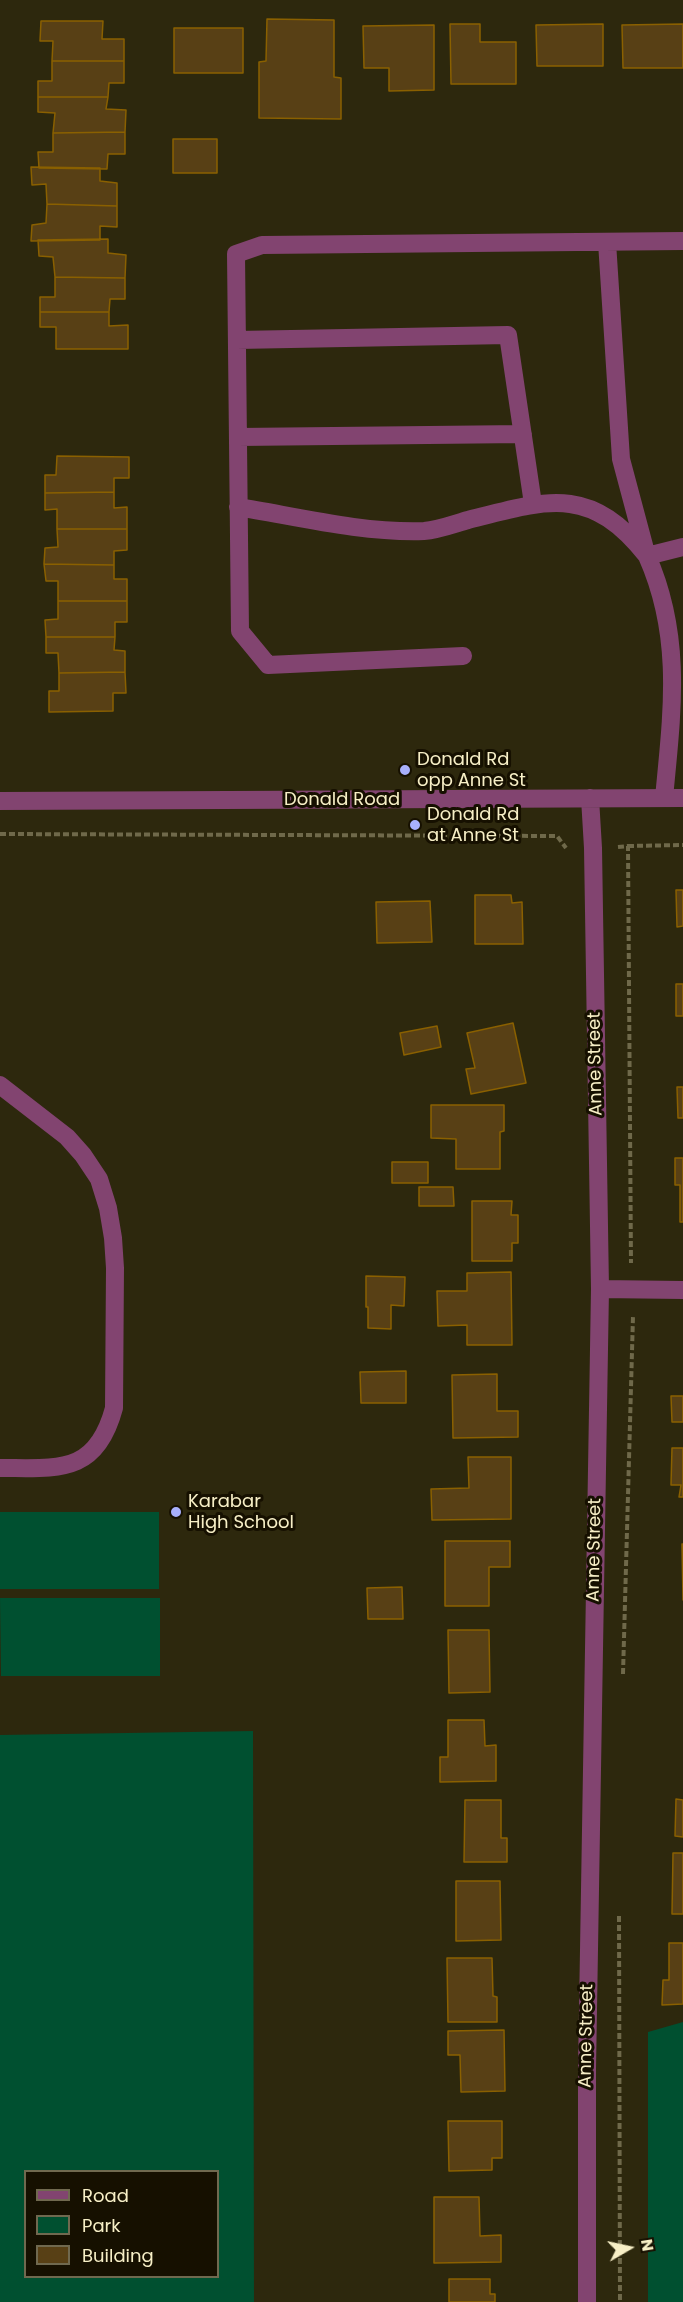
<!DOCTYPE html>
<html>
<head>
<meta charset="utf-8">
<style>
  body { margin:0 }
  #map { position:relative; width:683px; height:2302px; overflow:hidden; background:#2d280d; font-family:Poppins,sans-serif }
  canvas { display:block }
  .legend { position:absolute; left:24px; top:2170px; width:195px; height:108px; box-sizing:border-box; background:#161000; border:2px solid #70694f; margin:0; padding:8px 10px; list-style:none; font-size:18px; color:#f7efc6 }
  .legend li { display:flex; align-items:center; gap:12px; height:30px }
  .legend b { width:30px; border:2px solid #70694f }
  .north { position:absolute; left:599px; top:2218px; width:60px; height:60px; -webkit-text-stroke:4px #161000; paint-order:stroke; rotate:81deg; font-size:16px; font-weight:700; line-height:24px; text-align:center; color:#f7efc6 }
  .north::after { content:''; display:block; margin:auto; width:21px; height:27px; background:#f7efc6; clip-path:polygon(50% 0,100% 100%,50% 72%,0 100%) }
</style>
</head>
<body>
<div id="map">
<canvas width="683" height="2302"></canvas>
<ul class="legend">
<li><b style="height:8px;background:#824470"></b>Road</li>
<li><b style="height:16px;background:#005030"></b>Park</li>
<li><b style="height:16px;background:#584015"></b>Building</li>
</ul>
<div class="north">N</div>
</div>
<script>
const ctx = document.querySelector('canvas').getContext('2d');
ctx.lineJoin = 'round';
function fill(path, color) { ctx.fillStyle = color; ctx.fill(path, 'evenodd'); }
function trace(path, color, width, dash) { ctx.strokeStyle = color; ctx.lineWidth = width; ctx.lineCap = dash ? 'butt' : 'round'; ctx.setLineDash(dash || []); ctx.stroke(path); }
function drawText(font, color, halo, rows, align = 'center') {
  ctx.font = font + ' Poppins,sans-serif'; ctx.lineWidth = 6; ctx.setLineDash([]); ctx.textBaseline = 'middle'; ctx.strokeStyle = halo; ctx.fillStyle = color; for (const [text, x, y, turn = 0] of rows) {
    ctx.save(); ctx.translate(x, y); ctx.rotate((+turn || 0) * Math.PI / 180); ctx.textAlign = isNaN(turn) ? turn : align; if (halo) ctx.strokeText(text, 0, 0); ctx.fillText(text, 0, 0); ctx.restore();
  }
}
const green = new Path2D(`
  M0 1512H159V1589H0Z
  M0 1598H160V1676H1Z
  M253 1731 254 2302H0V1735ZM26 2172H218V2276H26Z
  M683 2022V2302H648V2032Z`);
const building = new Path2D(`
  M267 19 334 20V77L341 78V119L259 118V62L266 61Z
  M41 21H103L102 39H124V61H52L53 41H40Z
  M450 24H480V42H516V84H451Z
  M603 24V66H537L536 25Z
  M683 24V68H623L622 25Z
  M434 25V90L389 91V68H364L363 26Z
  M174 28H243V73H174Z
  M52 61H124V83H109L108 97H38V81H52Z
  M38 97H108L106 109 126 110 125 132 53 133 55 113 38 112Z
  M125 132V154H108L107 169 39 168 38 152H53V133Z
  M173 139H217V173H173Z
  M31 167 100 168V181L117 183V206L47 204 46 184 32 185Z
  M47 204 117 206V227L100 226V240L31 241 32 225 46 223Z
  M108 239V253L126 255 125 278 55 277 53 257 39 256 38 240Z
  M55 277 125 278V299H110L109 312H40V297H55Z
  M40 312H109V326L128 325V349H56V327H40Z
  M57 456 129 457V478H114V492L45 493V475H56Z
  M114 492V508L127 507V529H57V509L45 510V493Z
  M57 529H127V550L114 551V565L44 564 45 548 58 547Z
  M44 564 114 565V579H127V601H58V581H46Z
  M58 601H127V622H115V637H46L45 620 58 619Z
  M46 637H115L114 650 125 651V672L59 673 58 653H46Z
  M125 672 126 693H113V711L49 712V691H59V673Z
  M676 890H683V926L677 927Z
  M475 895H511L512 903 522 902 523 944H475Z
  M430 901 432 942 377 943 376 902Z
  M676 984H683V1016H676Z
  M513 1023 526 1083 471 1094 466 1069 475 1068 467 1033Z
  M437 1026 441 1047 404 1055 400 1033Z
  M677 1087H683V1118H678Z
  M431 1105H504V1131L500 1132V1169H456V1139L431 1138Z
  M675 1158H683V1222H680V1185H675Z
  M392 1162H428V1183H392Z
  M419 1187H453L454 1206H419Z
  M472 1201H512L511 1215H518V1243H512V1261H472Z
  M511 1272 512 1345H467V1325L438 1326 437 1291H467V1273Z
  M366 1276 405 1277 404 1306 391 1305V1329L368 1328V1307H366Z
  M406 1371V1403H361L360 1372Z
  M497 1374V1411H518V1437L453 1438 452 1375Z
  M671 1396H683V1422H672Z
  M672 1448H683V1497H679L681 1485H671Z
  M468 1457H511V1519L432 1520 431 1489 469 1488Z
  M445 1541H510V1567H489V1606H445Z
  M682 1544H683V1600Z
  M402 1587 403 1619H368L367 1588Z
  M448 1630H489L490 1692 449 1693Z
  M448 1720H484L485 1746 496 1745V1781L440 1782V1757H448Z
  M676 1799 683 1800V1837L675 1836Z
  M465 1800H501V1838H507V1862H464Z
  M673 1853H683V1914H672Z
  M456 1881H500L501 1940 456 1941Z
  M669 1943H683V2004L662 2005 663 1980H669Z
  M447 1958H492L493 1996 497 1997V2022H448Z
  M504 2030 505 2091 461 2092 460 2055H448V2031Z
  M448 2121H502V2158H492V2170L449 2171Z
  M434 2197H479L480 2236 501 2235V2262L434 2263Z
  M449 2279H490V2294H495V2302H449Z`);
const path = new Path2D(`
  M0 834 557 836 566 848
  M628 846 683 845
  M618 847 628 846 631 1263
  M623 1674 633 1316
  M619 1916 620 2302`);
const minor = new Path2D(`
  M607 242 621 459 645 549
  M237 340 508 335 533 504
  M238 437 523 434
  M238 507C299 517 362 533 424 531 438 530 454 524 468 520 547 500 590 484 647 556
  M463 656 268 665 240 631 236 254 262 245 683 241
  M664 798C672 713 683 637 647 556L683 547
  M0 801 683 798
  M0 1085 67 1137 83 1155 99 1179 108 1208 113 1238 115 1268 114 1408C96 1475 58 1468 0 1468
  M600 1289 683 1290
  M587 2302V2069L600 1289 593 848 590 798`);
const markers = [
  [405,770,6,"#a8b0fc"],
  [415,825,6,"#a8b0fc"],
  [176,1512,6,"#a8b0fc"]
];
const poiNames = [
  ["Donald Rd",417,760],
  ["opp Anne St",417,781],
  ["Donald Rd",427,815],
  ["at Anne St",427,836],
  ["Karabar",188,1502],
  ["High School",188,1523]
];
const streetNames = [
  ["Donald Road",342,800],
  ["Anne Street",596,1064,-91],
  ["Anne Street",595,1550,-89],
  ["Anne Street",587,2036,-89]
];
fill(green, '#005030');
fill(building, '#584015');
trace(building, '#8a6000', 1.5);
trace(path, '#6f694a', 4, [6, 3]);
trace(minor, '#824470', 18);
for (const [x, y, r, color] of markers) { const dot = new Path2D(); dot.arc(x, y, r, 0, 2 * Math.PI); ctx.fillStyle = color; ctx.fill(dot); trace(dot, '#161000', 2); }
drawText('18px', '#f7efc6', '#161000', poiNames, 'left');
drawText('18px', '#f7efc6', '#161000', streetNames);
</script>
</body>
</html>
